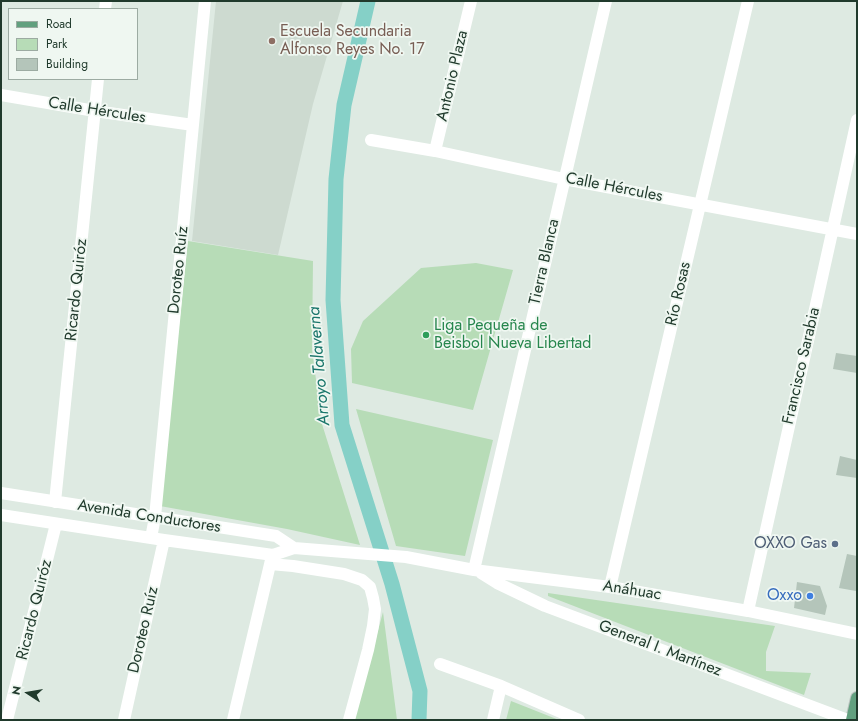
<!DOCTYPE html>
<html>
<head>
<meta charset="utf-8">
<style>
  body { margin:0 }
  #map { position:relative; width:858px; height:721px; overflow:hidden; background:#deeae2; font-family:Jost,sans-serif }
  canvas { display:block }
  .frame { position:absolute; inset:0; border:2px solid #203a2c; pointer-events:none }
  .legend { position:absolute; left:8px; top:8px; width:130px; height:72px; box-sizing:border-box; background:#eff7f1; border:1px solid #9caba2; margin:0; padding:5px 7px; list-style:none; font-size:12px; color:#203a2c }
  .legend li { display:flex; align-items:center; gap:8px; height:20px }
  .legend b { width:20px; border:1px solid #9caba2 }
  .north { position:absolute; left:8px; top:673px; width:40px; height:40px; -webkit-text-stroke:3px #eff7f1; paint-order:stroke; rotate:282deg; font-size:11px; font-weight:700; line-height:16px; text-align:center; color:#203a2c }
  .north::after { content:''; display:block; margin:auto; width:14px; height:18px; background:#203a2c; clip-path:polygon(50% 0,100% 100%,50% 72%,0 100%) }
</style>
</head>
<body>
<div id="map">
<canvas width="858" height="721"></canvas>
<div class="frame"></div>
<ul class="legend">
<li><b style="height:5px;background:#62a07f"></b>Road</li>
<li><b style="height:11px;background:#b7dcb7"></b>Park</li>
<li><b style="height:11px;background:#b4c5ba"></b>Building</li>
</ul>
<div class="north">N</div>
</div>
<script>
const ctx = document.querySelector('canvas').getContext('2d');
ctx.lineJoin = 'round';
function fill(path, color) { ctx.fillStyle = color; ctx.fill(path, 'evenodd'); }
function trace(path, color, width, dash) { ctx.strokeStyle = color; ctx.lineWidth = width; ctx.lineCap = dash ? 'butt' : 'round'; ctx.setLineDash(dash || []); ctx.stroke(path); }
function drawText(font, color, halo, rows, align = 'center') {
  ctx.font = font + ' Jost,sans-serif'; ctx.lineWidth = 3.5; ctx.setLineDash([]); ctx.textBaseline = 'middle'; ctx.strokeStyle = halo; ctx.fillStyle = color; for (const [text, x, y, turn = 0] of rows) {
    ctx.save(); ctx.translate(x, y); ctx.rotate((+turn || 0) * Math.PI / 180); ctx.textAlign = isNaN(turn) ? turn : align; if (halo) ctx.strokeText(text, 0, 0); ctx.fillText(text, 0, 0); ctx.restore();
  }
}
const built = new Path2D(`
  M216 1H343L313 104 278 255 192 241Z`);
const green = new Path2D(`
  M188 241 313 261 312 350 322 424 360 545 287 529 160 506Z
  M476 263 513 270 473 410 352 383 351 349 363 321 421 268Z
  M356 409 493 440 465 556 396 546Z
  M548 593 775 626 766 652V671L811 673 804 695 548 596Z
  M383 612 397 720H354L357 708Z
  M511 701 559 720H506Z`);
const canal = new Path2D(`
  M368 1 344 105 336 179 333 300 342 425 392 584 420 691 419 720`);
const building = new Path2D(`
  M836 353 857 356V373L833 369Z
  M840 456 857 460V478L836 475Z
  M847 554 857 556V585L856 591 839 588Z
  M797 582 820 586 827 606 825 615 794 608Z`);
const minor = new Path2D(`
  M105 9 106 1
  M1 95 95 111 193 125
  M371 140 435 151 564 179 857 234
  M435 151 471 1
  M1 493 276 536 294 548
  M55 502 98 79
  M1 515 164 540 273 555 294 548 406 557 474 570 610 587 748 611 857 634
  M151 538 155 517 205 1
  M270 564 293 566 344 574 362 580 370 587 373 598 375 609 373 626 368 650 349 720
  M474 570 606 1
  M481 573 497 583 545 606 848 720
  M610 587 748 1
  M748 611 857 120
  M440 664 501 686 579 720
  M7 720 56 524
  M124 720 164 540
  M233 720 272 556
  M493 720 501 686`);
const major = new Path2D(`
  M852 720 857 698`);
const markers = [
  [272,41,4,"#8d6e63"],
  [426,335,4,"#2e9e5b"],
  [835,544,4,"#5c6f8a"],
  [810,596,4,"#3f7fe0"]
];
const educationNames = [
  ["Escuela Secundaria",280,32],
  ["Alfonso Reyes No. 17",280,50]
];
const streetNames = [
  ["Antonio Plaza",453,76,-77],
  ["Calle Hércules",97,111,9],
  ["Calle Hércules",614,188,11],
  ["Tierra Blanca",545,262,-77],
  ["Doroteo Ruíz",179,270,-84],
  ["Ricardo Quiróz",77,290,-84],
  ["Río Rosas",679,294,-77],
  ["Francisco Sarabia",802,366,-77],
  ["Avenida Conductores",149,517,9],
  ["Anáhuac",632,591,9],
  ["Ricardo Quiróz",35,610,-76],
  ["Doroteo Ruíz",144,630,-77],
  ["General I. Martínez",660,649,21]
];
const leisureNames = [
  ["Liga Pequeña de",434,326],
  ["Beisbol Nueva Libertad",434,344]
];
const serviceNames = [
  ["OXXO Gas",827,544]
];
const shopNames = [
  ["Oxxo",802,596]
];
const waterNames = [
  ["Arroyo Talaverna",320,366,-95]
];
fill(built, '#cddad0');
fill(green, '#b7dcb7');
trace(canal, '#85d0c7', 15);
fill(building, '#b4c5ba');
trace(major, '#bcc4c0', 14);
trace(minor, '#fff', 12);
trace(major, '#62a07f', 12);
for (const [x, y, r, color] of markers) { const dot = new Path2D(); dot.arc(x, y, r, 0, 2 * Math.PI); ctx.fillStyle = color; ctx.fill(dot); trace(dot, '#eff7f1', 1.5); }
drawText('16px', '#785e54', '#eff7f1', educationNames, 'left');
drawText('16px', '#203a2c', '#eff7f1', streetNames);
drawText('16px', '#27864d', '#eff7f1', leisureNames, 'left');
drawText('16px', '#4e5e75', '#eff7f1', serviceNames, 'right');
drawText('16px', '#366cbe', '#eff7f1', shopNames, 'right');
drawText('italic 17px', '#1a766b', '#eff7f1', waterNames);
</script>
</body>
</html>
